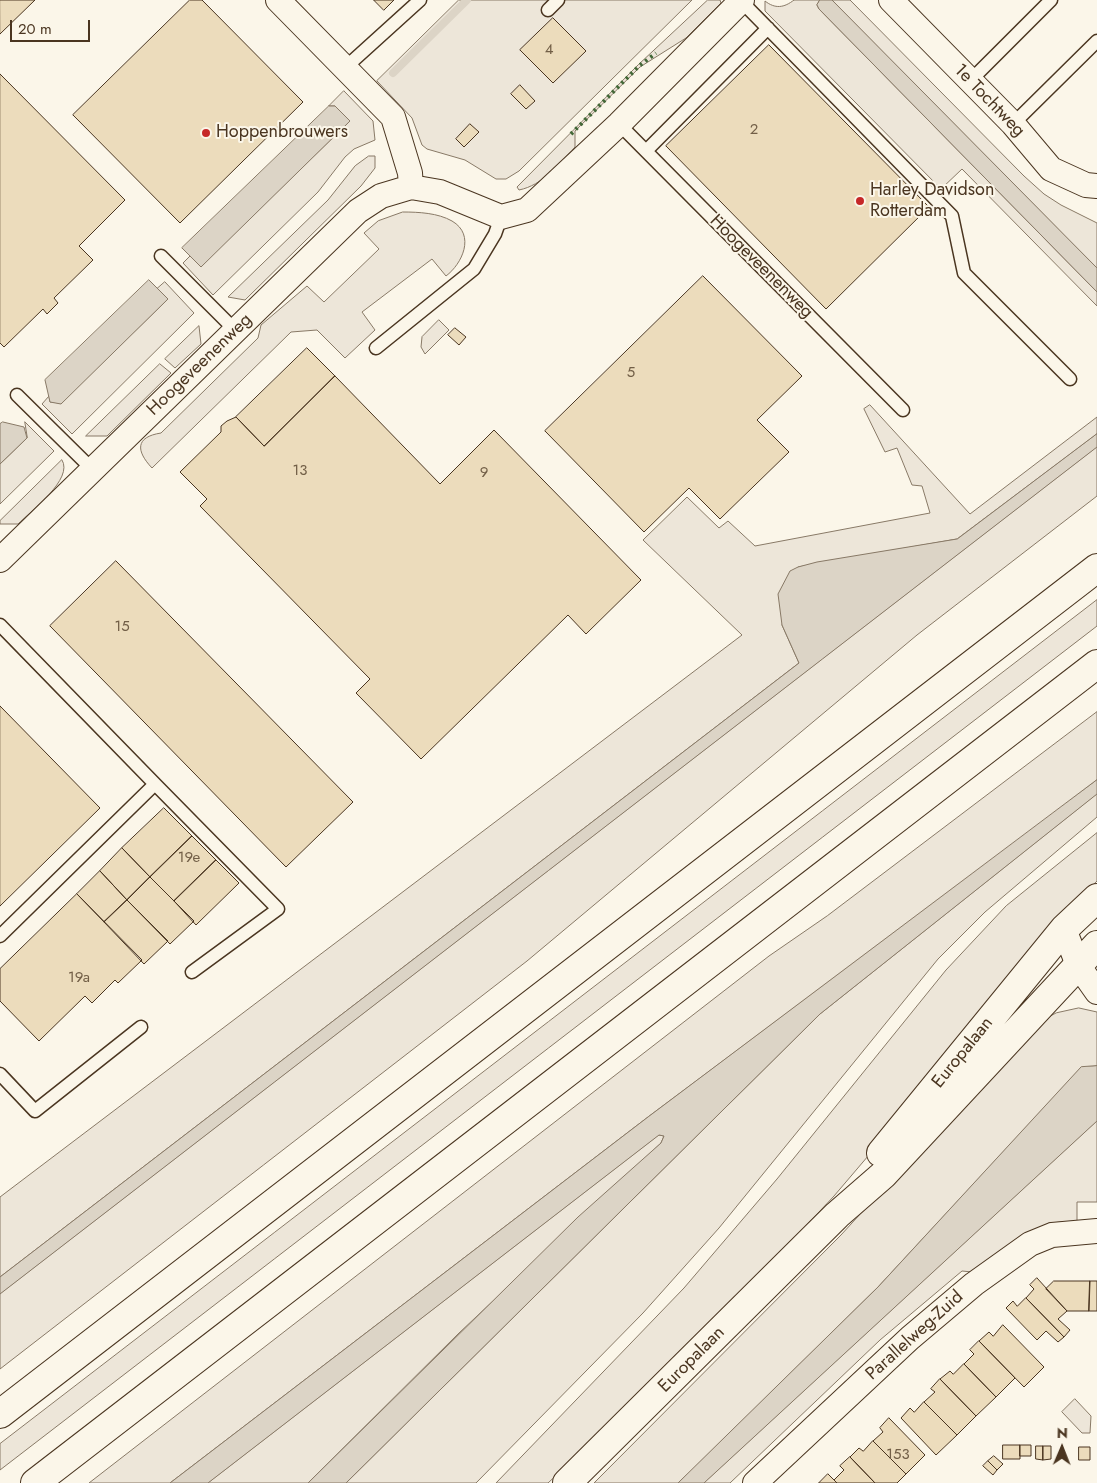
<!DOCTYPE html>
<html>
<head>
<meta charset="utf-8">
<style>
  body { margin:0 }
  #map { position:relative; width:1097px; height:1483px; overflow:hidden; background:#fbf6e9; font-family:Jost,sans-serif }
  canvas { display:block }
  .north { position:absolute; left:1037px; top:1423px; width:50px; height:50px; -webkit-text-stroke:4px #fbf6e9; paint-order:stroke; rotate:1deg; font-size:14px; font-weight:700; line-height:20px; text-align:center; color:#4a3520 }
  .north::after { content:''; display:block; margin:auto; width:18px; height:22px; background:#4a3520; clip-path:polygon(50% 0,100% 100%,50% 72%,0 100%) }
  .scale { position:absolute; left:10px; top:20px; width:80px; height:22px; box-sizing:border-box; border:2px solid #4a3520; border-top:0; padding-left:6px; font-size:15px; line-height:18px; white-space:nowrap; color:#4a3520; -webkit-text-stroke:4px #fbf6e9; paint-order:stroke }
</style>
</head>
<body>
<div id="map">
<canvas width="1097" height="1483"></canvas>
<div class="north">N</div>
<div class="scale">20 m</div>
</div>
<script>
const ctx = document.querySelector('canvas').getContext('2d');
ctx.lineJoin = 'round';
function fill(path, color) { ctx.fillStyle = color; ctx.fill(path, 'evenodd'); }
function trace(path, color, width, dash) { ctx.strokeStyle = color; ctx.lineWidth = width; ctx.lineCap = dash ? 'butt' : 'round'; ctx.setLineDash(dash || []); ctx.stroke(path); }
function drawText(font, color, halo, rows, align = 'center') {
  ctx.font = font + ' Jost,sans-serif'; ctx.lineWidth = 4; ctx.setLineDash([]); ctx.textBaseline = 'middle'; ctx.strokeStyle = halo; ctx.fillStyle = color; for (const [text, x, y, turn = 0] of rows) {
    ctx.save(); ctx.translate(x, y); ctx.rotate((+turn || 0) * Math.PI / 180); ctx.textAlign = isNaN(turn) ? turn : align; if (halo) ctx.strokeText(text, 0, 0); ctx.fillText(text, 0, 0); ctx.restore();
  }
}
const green = new Path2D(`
  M459 0H692L519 171 506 179H496L465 160 427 149 422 145 412 118 377 81Z
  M708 0H720L721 3 686 38 640 67 575 131V147C558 165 543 185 519 190L517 187 638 65Z
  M794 0H820L817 5 819 9 1097 292V306L962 169 941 189 765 11V1C775 9 784 8 794 0Z
  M832 0H850L1024 176 1044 194 1061 205 1097 223V268Z
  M344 91 373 121 375 140 354 149 345 157 318 192 213 295 183 263 190 256 201 266 350 121 335 106H329Z
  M369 156H375V168L361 186 245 300 228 297 328 200 355 166Z
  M403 212C419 212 438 213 452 221 476 235 462 264 446 276L432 259 362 312 375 330 345 358 317 330 291 332 152 468C136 451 135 437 161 433L258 338 261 325 307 286 324 302 379 249 364 233 378 221Z
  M165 282 194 313 72 434 42 404 49 396 50 402 61 403 168 299 157 289Z
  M439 320 449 330 425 354 421 347 422 337Z
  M199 326 201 344 175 368 165 359Z
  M160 364 171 373 107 436H86Z
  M870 405 970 514 1097 417V434L957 539 798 567 782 625 799 663 0 1277V1197L742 635 643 540 687 497 719 528 728 521 755 546 930 513 922 486 912 485 897 448 885 452 864 409Z
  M25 422 54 451 0 504V464L27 438Z
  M1097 447V496L917 635 527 961 0 1369V1294Z
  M62 460C74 479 31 511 18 524H0V521Z
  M1097 600V626L0 1470V1444Z
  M1097 712V780L1052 815 648 1117 170 1483H89L769 956 827 916Z
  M1097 794V817L985 912 938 959 719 1228 643 1313 476 1483H346L820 1014Z
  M1097 833V881L1048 929 909 1108 834 1196 691 1349 548 1483H496L684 1288 777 1179 946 970 1006 906Z
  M1079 1008 1097 1012V1066L1081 1068 878 1287 689 1473 678 1483H594L841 1235 1033 1025 1056 1013Z
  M1097 1121V1202H1077V1221L1049 1223 972 1272 962 1271 880 1340 730 1483H704Z
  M659 1135 664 1136 661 1143 459 1333 308 1483H208Z
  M1075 1399 1091 1416 1090 1433H1082L1062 1412Z`);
const water = new Path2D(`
  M820 0H832L1097 268V292L819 9 817 5Z
  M329 106H335L350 121 201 267 182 248Z
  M149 280 168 299 61 404 50 402 45 380Z
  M3 422 24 427 27 438 0 464V424Z
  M1097 434V447L0 1294V1277L799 663 782 625 778 594 790 571 798 567 817 562 957 539Z
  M1097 780V794L820 1014 346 1483H308L578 1217 661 1143 664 1136 659 1135 208 1483H170L648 1117Z
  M1097 1066V1121L704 1483H678L878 1287 1081 1067Z`);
const stream = new Path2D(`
  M393 73 467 0`);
const building = new Path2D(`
  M0 0H35L0 34Z
  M190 0H202L303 102 180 223 73 115Z
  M374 0H394L384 10Z
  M553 18 586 51 553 83 520 50Z
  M769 45 929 207 826 309 666 146Z
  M0 74 125 200 79 246 93 260 54 298 58 303 47 314 43 309 4 347 0 343Z
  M520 85 535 101 526 109 511 94Z
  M470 124 479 132 464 147 456 139Z
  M703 276 802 376 757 420 789 452 720 519 689 488 644 532 545 431Z
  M455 328 466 337 459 345 448 335Z
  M307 348 335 376 264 446 236 417Z
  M335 376 440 484 494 430 641 580 586 634 568 615 421 759 356 693 370 679 200 506 207 499 180 472 221 432V426L227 421 236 417 264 446Z
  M116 561 353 802 286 867 50 626Z
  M0 706 100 808 0 906Z
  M164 808 192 836 150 877 122 848Z
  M192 836 216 860 174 901 150 877Z
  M122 848 150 877 127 900 100 871Z
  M216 860 239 883 196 925 174 901Z
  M100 871 127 900 104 922 77 894Z
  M150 877 194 921 170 944 127 900Z
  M77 894 142 960 118 983 115 980 92 1003 85 996 39 1041 0 1001V969Z
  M127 900 168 941 144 964 104 922Z
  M1037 1278 1067 1311 1058 1319 1070 1330 1064 1337 1026 1298 1034 1289 1030 1285Z
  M1054 1281H1090L1089 1311H1067L1046 1289Z
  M1090 1281H1097V1311H1089Z
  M1026 1298 1064 1337 1058 1342 1046 1331 1037 1340 1006 1308 1013 1301 1017 1306Z
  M1003 1325 1044 1367 1024 1387 979 1341 989 1332 993 1336Z
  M979 1341 1015 1378 996 1397 964 1364 974 1354 970 1350Z
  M964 1364 996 1397 976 1416 940 1379 950 1371 953 1374Z
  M940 1379 976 1416 957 1435 924 1402 935 1392 931 1389Z
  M924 1402 957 1435 936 1455 901 1418 910 1408 914 1412Z
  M889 1418 925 1455 906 1474 873 1441 883 1432 880 1428Z
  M873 1441 906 1474 897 1483H875L850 1457 859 1448 863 1451Z
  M1003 1445H1020V1459H1003Z
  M1020 1445H1031V1456H1020Z
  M1036 1446H1043V1460L1036 1459Z
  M1043 1446H1051V1459L1043 1460Z
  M1079 1447H1090V1460H1079Z
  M994 1456 1003 1464 997 1470 988 1461Z
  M850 1457 875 1483H837L834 1480 844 1470 840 1466Z
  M988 1461 997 1470 993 1475 983 1466Z
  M828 1474 837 1483H819Z`);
const lane = new Path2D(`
  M741 1 952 216 964 273 1070 379
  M548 10 558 0
  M346 67 420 0
  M970 81 1051 0
  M619 124 903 410
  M1013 124 1097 41
  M646 151 768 28
  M161 256 235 330
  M376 348 474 269 495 234 501 217
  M17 395 93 470
  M0 625 155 784 0 936
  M155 784 278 909 192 972
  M0 1074 35 1111 141 1027`);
const street = new Path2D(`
  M278 0 393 117 410 173 411 187
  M891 0 1013 124 1051 169 1086 185 1097 186
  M0 560 358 211 381 196 411 187 440 192 501 217 527 210 619 124 742 0
  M1064 929 1078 965 1097 992
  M755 1483 910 1338 974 1284 1030 1244 1052 1235 1097 1231`);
const secondary = new Path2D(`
  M881 1153 1064 929 1097 898
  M567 1483 837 1215 883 1175 1097 945`);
const highway = new Path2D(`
  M0 1414 1097 568
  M35 1483 1097 664`);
const hedge = new Path2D(`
  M571 134 639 66 656 53`);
const markers = [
  [206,133,5,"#c62828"],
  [860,201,5,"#c62828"]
];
const numberNames = [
  ["4",549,50],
  ["2",754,130],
  ["5",631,373],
  ["13",300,471],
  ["9",484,473],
  ["15",122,627],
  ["19e",189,858],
  ["19a",79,978],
  ["153",898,1455]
];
const streetNames = [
  ["1e Tochtweg",989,101,46],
  ["Hoogeveenenweg",761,267,45],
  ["Hoogeveenenweg",200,365,-44],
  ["Europalaan",963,1053,-51],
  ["Parallelweg-Zuid",915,1336,-42],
  ["Europalaan",692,1360,-45]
];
const poiNames = [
  ["Hoppenbrouwers",216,133],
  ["Harley Davidson",870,191],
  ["Rotterdam",870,212]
];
fill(green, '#ede6d9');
trace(green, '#887966', 1);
fill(water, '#dcd4c6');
trace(water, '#887966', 1);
trace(stream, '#dcd4c6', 8);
fill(building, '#ecdcbc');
trace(building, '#4a3520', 1);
trace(lane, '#4a3520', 15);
trace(street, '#4a3520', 26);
trace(secondary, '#4a3520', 30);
trace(highway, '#4a3520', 30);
trace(lane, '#fbf6e9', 12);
trace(street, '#fbf6e9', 24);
trace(secondary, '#fbf6e9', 28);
trace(highway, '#fbf6e9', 28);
trace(hedge, '#436837', 4, [2.5, 4]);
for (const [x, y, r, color] of markers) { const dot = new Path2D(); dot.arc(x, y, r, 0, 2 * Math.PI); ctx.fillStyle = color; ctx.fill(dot); trace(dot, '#fbf6e9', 2); }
drawText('15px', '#725f47', null, numberNames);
drawText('18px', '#4a3520', '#fbf6e9', streetNames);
drawText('18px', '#4a3520', '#fbf6e9', poiNames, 'left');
</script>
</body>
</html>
